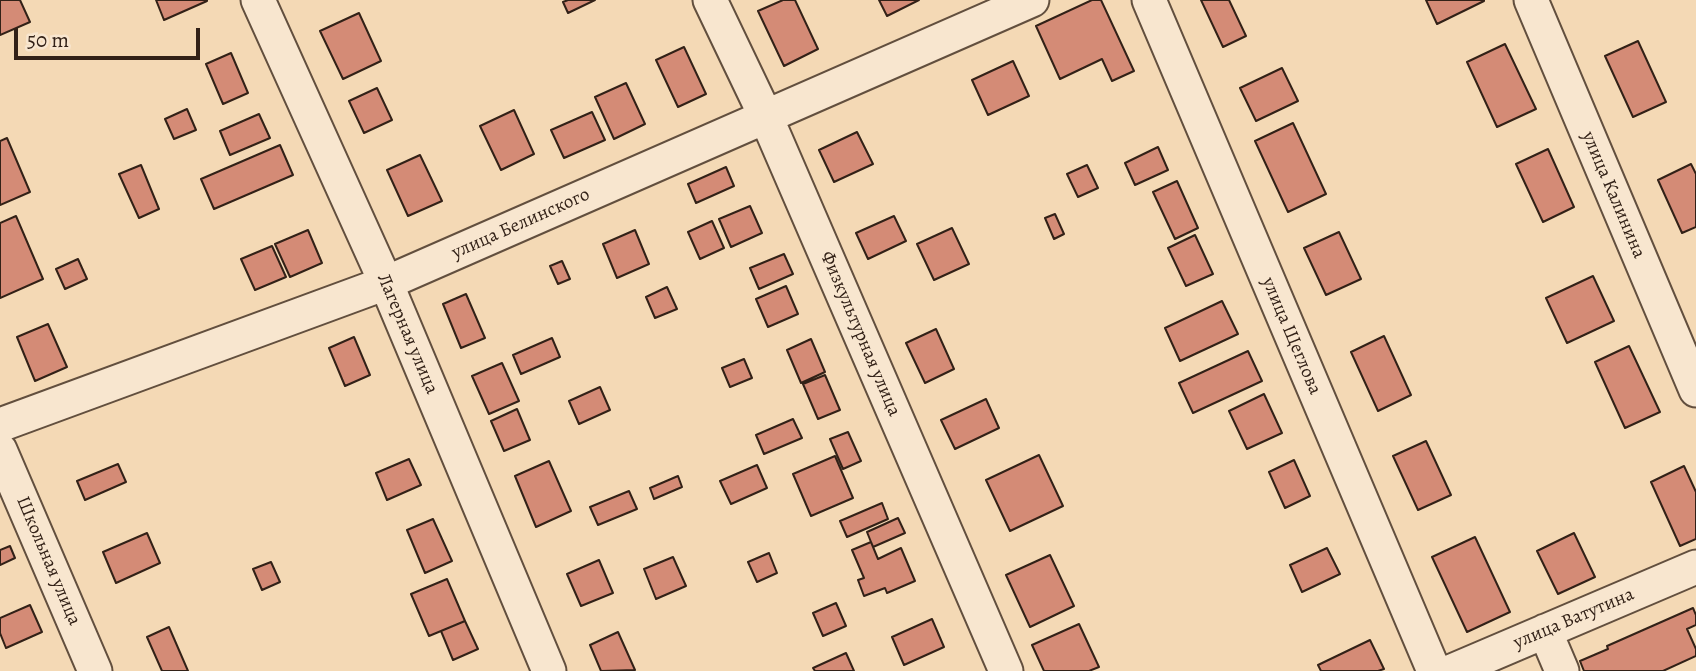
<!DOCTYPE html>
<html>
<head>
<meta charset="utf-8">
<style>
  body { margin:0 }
  #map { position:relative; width:1696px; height:671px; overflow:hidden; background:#f4d9b5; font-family:Alegreya,serif }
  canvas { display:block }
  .scale { position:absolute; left:14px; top:28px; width:186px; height:32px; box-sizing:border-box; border:4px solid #322117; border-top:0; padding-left:9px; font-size:21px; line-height:24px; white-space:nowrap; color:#322117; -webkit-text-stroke:5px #f8e6cf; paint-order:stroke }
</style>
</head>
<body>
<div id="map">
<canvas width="1696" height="671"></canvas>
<div class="scale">50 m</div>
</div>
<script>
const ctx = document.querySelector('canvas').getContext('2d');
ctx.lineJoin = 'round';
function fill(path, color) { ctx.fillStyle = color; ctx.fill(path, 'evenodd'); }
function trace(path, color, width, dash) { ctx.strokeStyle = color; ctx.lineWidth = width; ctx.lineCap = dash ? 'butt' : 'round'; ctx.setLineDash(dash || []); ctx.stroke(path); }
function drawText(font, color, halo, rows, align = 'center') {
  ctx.font = font + ' Alegreya,serif'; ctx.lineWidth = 5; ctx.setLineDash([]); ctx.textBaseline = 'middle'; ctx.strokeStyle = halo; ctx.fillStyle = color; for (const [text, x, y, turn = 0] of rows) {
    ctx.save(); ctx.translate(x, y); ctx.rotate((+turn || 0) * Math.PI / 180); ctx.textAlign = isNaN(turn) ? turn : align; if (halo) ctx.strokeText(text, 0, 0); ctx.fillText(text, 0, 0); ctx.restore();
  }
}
const building = new Path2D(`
  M0 0H20L30 22 0 35Z
  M156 0H207V1L164 20Z
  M568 0H595L568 13 563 2Z
  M783 0H795L818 49 784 66 758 11Z
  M879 0H919L887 16Z
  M1092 0H1101L1134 71 1112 81 1102 59 1060 79 1036 26Z
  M1201 0H1229L1246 36 1223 47Z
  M1426 0H1484V1L1437 24Z
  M359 13 381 61 343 79 320 31Z
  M1638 41 1666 102 1633 117 1605 56Z
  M1505 44 1536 109 1497 127 1467 62Z
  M684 47 706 94 678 107 656 60Z
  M231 53 248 93 223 104 206 64Z
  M1013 61 1029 96 988 115 972 80Z
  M1282 68 1298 101 1256 121 1240 88Z
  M626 83 645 124 614 139 595 97Z
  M377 88 392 120 364 133 349 101Z
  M187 109 196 130 174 139 165 119Z
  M514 110 534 154 501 170 480 126Z
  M592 112 605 140 564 158 551 130Z
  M259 114 270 138 230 155 220 131Z
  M1293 123 1326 194 1288 212 1255 141Z
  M857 132 873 164 834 182 819 150Z
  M7 138 30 192 0 205V141Z
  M280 145 293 175 214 209 201 179Z
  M1158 147 1168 170 1135 185 1125 163Z
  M1548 149 1574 207 1543 222 1516 164Z
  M420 155 442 201 408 216 387 170Z
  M1691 164 1696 174V227L1682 233 1658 180Z
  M141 165 159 209 139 218 119 174Z
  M1087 165 1098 188 1078 197 1067 174Z
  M726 167 734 186 696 203 688 184Z
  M1177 181 1198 228 1175 239 1153 192Z
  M750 206 762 233 731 247 719 219Z
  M1055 214 1064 234 1054 239 1045 218Z
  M16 216 43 279 0 298V223Z
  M894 216 906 241 868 259 856 233Z
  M712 221 724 248 700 259 688 232Z
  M952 228 969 264 934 280 917 244Z
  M308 230 322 263 290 277 275 244Z
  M635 230 649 264 617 278 603 244Z
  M1339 232 1361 279 1326 295 1304 248Z
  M1195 235 1213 274 1186 286 1168 248Z
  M272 246 286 277 255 290 241 259Z
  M784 254 793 274 759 289 750 268Z
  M78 259 87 279 65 289 56 269Z
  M562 261 570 279 558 284 550 266Z
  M1593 276 1614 321 1567 343 1546 298Z
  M786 286 798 314 768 327 756 299Z
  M667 287 677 309 655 318 646 297Z
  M466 294 485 338 461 348 443 304Z
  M1222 301 1238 334 1180 361 1165 328Z
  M48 324 67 367 35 381 17 337Z
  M936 329 954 369 925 383 906 343Z
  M1384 336 1411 395 1378 411 1351 352Z
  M354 337 370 375 345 386 329 348Z
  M552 338 560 357 521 374 513 355Z
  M811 339 825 372 801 383 787 350Z
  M1629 346 1660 412 1625 428 1595 362Z
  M1248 351 1262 381 1193 413 1179 383Z
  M744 359 752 378 730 387 722 368Z
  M502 363 519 401 489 414 472 376Z
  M825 375 840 410 818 419 803 384Z
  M600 387 610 410 579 424 569 401Z
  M1264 394 1282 433 1247 449 1229 411Z
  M986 399 999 428 955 449 941 420Z
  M517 409 530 440 504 451 491 421Z
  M793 419 802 438 764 454 756 435Z
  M848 432 861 461 843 469 830 439Z
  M1426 441 1451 495 1418 510 1393 456Z
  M1039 455 1063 506 1010 531 986 480Z
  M835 456 853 498 811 516 793 474Z
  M409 459 421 485 387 500 376 473Z
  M1294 460 1310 496 1285 508 1269 472Z
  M549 461 571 511 536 527 515 476Z
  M118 464 126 482 85 500 77 481Z
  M757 465 767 488 731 504 720 481Z
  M1684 466 1696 492V539L1680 546 1651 482Z
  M678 476 682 487 654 499 650 488Z
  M629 491 637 509 598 525 590 507Z
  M882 503 888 519 847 537 840 521Z
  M898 518 905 533 873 547 867 532Z
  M433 519 452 561 425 573 407 530Z
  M147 533 160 563 116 583 103 552Z
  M1574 533 1595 577 1558 594 1537 551Z
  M1475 537 1510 612 1467 632 1432 557Z
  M871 542 878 559 901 548 915 581 887 593 885 588 864 596 858 580 864 578 852 550Z
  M10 546 15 558 0 565V550Z
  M1327 548 1340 574 1302 592 1290 565Z
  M769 553 777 573 757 582 748 562Z
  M1050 555 1074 606 1030 627 1006 575Z
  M673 557 686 586 656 599 644 569Z
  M599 560 613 593 581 606 567 574Z
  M271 562 280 582 262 590 253 569Z
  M447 579 465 621 429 636 411 594Z
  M836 603 846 626 823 636 813 613Z
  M30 605 42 632 6 648 0 633V618Z
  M1693 608 1696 615V625L1687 629 1696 649V656L1663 671H1584L1580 661 1608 649 1607 646Z
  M932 619 944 647 904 665 892 637Z
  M465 621 478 649 453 660 441 631Z
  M1079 624 1099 667 1089 671H1044L1032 645Z
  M169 627 188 671H162L147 637Z
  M618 632 635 670 601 671 590 645Z
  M1370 640 1384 669 1378 671H1321L1318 665Z
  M846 653 854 671H815L813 668Z`);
const minor = new Path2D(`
  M258 0 386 283 549 671
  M710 0 766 117 1006 671
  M1149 0 1434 671
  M1531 0 1696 390
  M0 425 386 283 1032 0
  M0 450 95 671
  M1545 631 1562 671
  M1452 671 1696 567`);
const streetNames = [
  ["улица Калинина",1613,195,67],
  ["улица Белинского",521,224,-24],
  ["Лагерная улица",407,334,67],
  ["Физкультурная улица",860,334,67],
  ["улица Щеглова",1291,336,67],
  ["Школьная улица",48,561,67],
  ["улица Ватутина",1574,619,-23]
];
fill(building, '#d48b76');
trace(building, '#322117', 2);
trace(minor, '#624f3e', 37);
trace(minor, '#f8e6cf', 33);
drawText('19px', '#322117', '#f8e6cf', streetNames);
</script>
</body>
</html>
